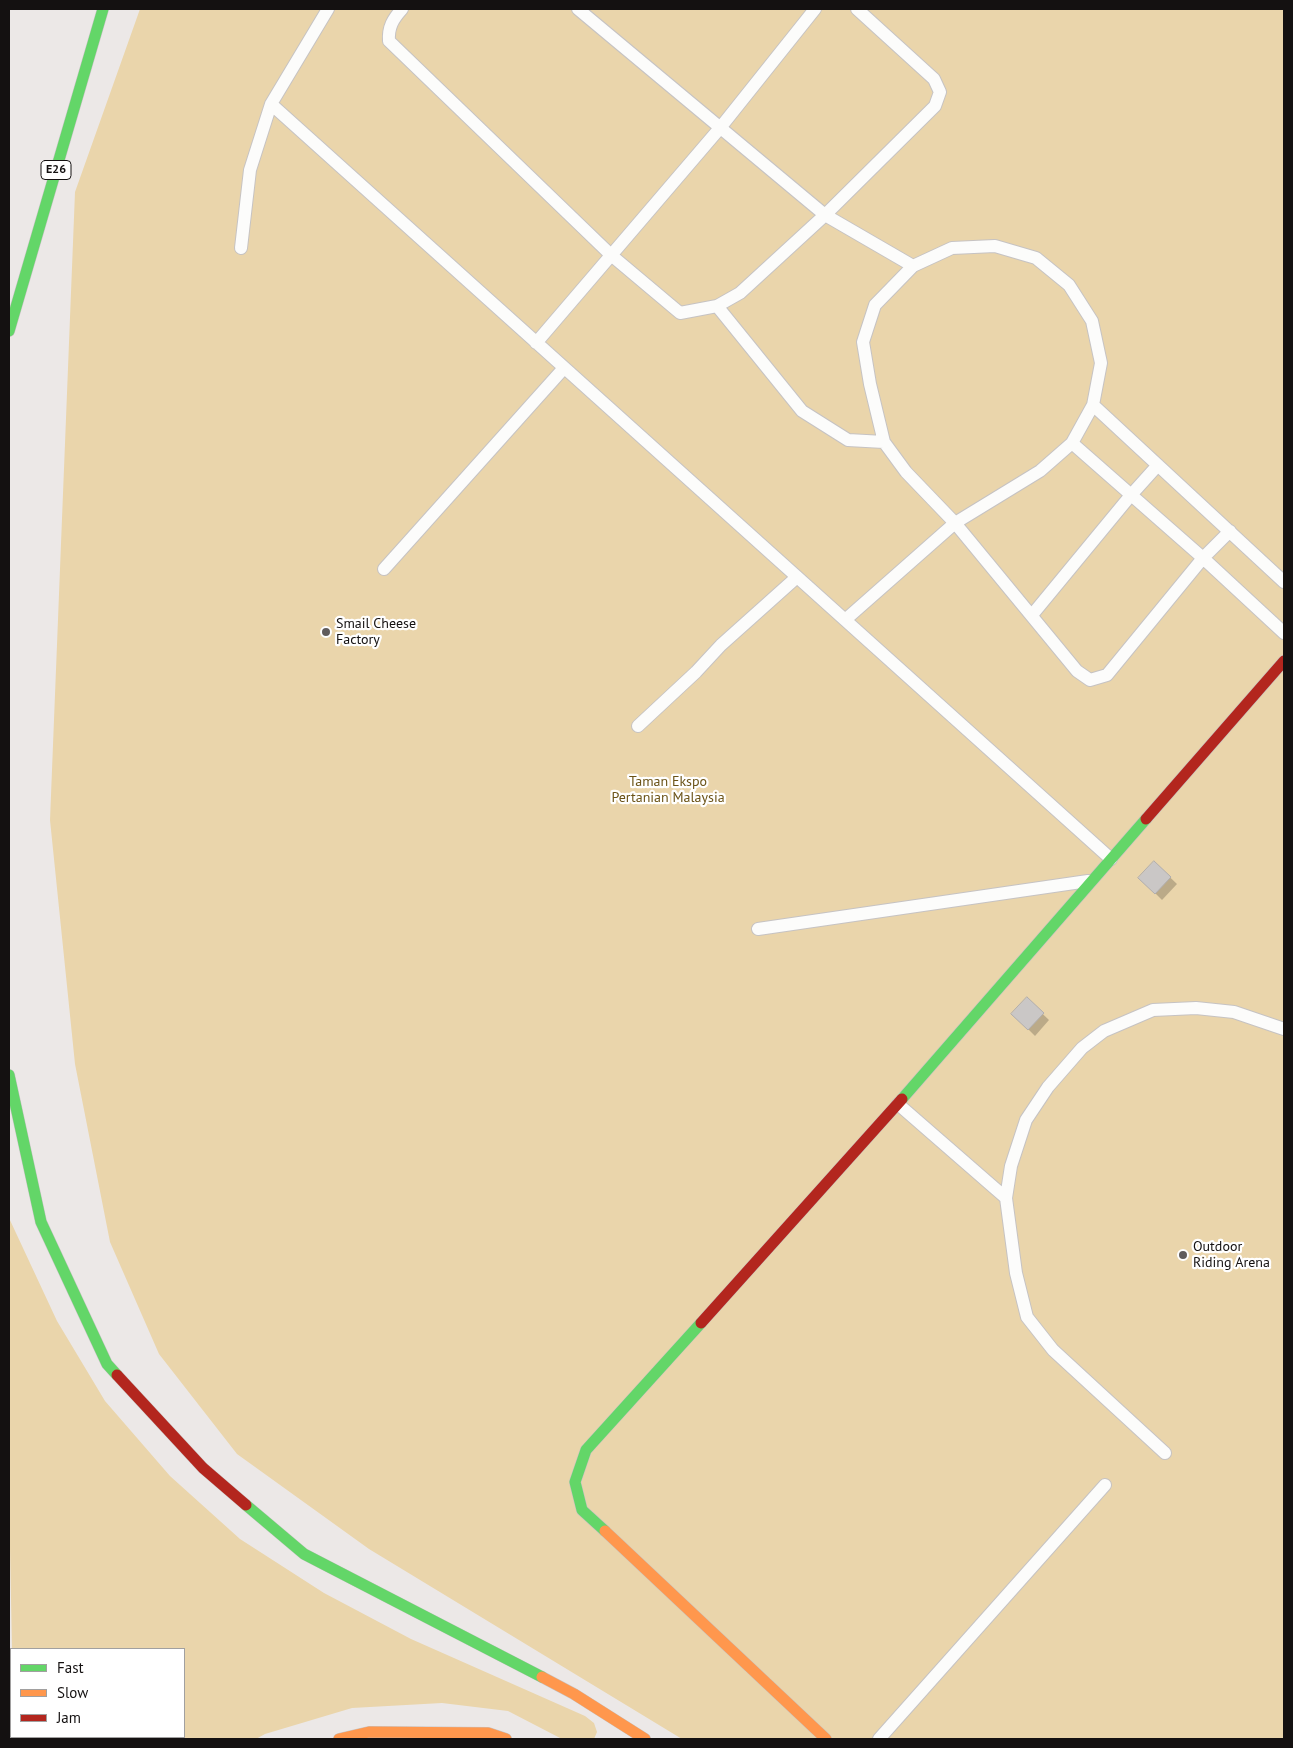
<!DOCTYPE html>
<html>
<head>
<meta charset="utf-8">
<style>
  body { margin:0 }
  #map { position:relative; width:1293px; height:1748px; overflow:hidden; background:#ece8e7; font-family:"PT Sans",sans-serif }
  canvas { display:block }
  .frame { position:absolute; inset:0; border:10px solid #141111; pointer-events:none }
  .legend { position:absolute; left:10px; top:1648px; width:175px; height:90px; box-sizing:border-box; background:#fff; border:1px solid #a1a0a0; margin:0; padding:6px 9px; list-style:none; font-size:15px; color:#141111 }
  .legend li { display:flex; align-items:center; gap:10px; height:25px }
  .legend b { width:25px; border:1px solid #a1a0a0 }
</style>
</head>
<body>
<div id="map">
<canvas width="1293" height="1748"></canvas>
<div class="frame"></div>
<ul class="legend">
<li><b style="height:6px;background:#63d668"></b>Fast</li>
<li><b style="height:6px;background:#ff974d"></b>Slow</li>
<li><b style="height:6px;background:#b3261e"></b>Jam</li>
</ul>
</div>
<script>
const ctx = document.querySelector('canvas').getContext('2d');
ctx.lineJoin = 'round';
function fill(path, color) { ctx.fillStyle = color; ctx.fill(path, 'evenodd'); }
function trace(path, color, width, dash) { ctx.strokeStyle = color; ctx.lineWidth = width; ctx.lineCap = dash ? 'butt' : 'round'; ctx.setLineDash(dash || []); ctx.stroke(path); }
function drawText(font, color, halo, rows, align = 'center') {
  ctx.font = font + ' "PT Sans",sans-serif'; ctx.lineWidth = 4.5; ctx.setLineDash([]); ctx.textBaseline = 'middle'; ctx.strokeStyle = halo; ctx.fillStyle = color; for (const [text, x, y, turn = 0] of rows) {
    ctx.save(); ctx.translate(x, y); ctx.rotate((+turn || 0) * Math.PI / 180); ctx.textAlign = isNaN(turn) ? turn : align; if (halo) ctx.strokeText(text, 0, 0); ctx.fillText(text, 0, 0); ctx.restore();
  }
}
const green = new Path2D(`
  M140 9H1284V1739H682L369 1549 237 1454 159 1354 110 1242 75 1064 50 820 75 192Z
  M9 1218 57 1321 105 1401 170 1476 240 1539 324 1593 411 1639 585 1716 594 1723 597 1732 594 1739H562L508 1711 442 1703 352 1708 265 1734 256 1739H15V1737H184V1649H12L9 1499Z`);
const shadow = new Path2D(`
  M1154 862 1177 884 1162 900 1140 878Z
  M1027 999 1049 1020 1035 1036 1013 1014Z`);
const building = new Path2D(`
  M1154 861 1171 877 1155 894 1138 878Z
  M1027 997 1044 1013 1028 1030 1011 1014Z`);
const lane = new Path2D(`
  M402 9C393 19 388 27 389 41L611 255 680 313 717 306 740 293 825 215 913 266
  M578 9 825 215 935 106 940 92 934 79 857 9
  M271 104 1111 859
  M995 246 1036 258 1069 285 1092 321 1101 363 1093 405 1072 443 1040 471 955 523 906 472 884 442 870 384 863 342 875 305 913 266 952 248Z
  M241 248 250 170 271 104 328 9
  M717 306 802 411 848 440 884 442
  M536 343 720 128 815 9
  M1093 405 1284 582
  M1072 443 1203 558 1284 633
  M384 569 564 368
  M1032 615 1131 495 1158 465
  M845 620 955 523 1077 671 1090 680 1107 675 1203 558 1230 531
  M638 726 696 672 721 645 797 577
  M758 929 1088 881
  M898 1104 1006 1198
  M1165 1453 1053 1350 1027 1317 1016 1273 1006 1198 1011 1166 1026 1120 1048 1087 1082 1048 1104 1031 1153 1010 1196 1008 1234 1012 1284 1029
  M879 1739 1105 1485`);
const fast = new Path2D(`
  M9 331 103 9
  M9 1075 41 1222 107 1364 117 1375
  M902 1099 1146 819
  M246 1505 304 1554 542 1677
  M605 1531 582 1510 575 1482 586 1450 701 1323`);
const slow = new Path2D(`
  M605 1531 826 1739
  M542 1677 574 1694 645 1739
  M339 1739 369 1732 488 1733 506 1739`);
const jam = new Path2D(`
  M1146 819 1284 661
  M701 1323 902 1099
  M117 1375 203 1468 246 1505`);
const markers = [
  [326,632,5,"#605c5c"],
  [1183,1255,5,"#605c5c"]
];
const shields = [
  [56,170,30]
];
const shieldNames = [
  ["E26",56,170]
];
const poiNames = [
  ["Smail Cheese",336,624],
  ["Factory",336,640],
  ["Outdoor",1193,1247],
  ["Riding Arena",1193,1263]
];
const parkNames = [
  ["Taman Ekspo",668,782],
  ["Pertanian Malaysia",668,798]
];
fill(green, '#ead5ab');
fill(shadow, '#0003');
fill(building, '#cac7c6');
trace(building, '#b1aead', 1);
trace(lane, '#c6c3c3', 14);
trace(fast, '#c6c3c3', 12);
trace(slow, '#c6c3c3', 12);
trace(jam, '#c6c3c3', 12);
trace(lane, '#fcfcfb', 12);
trace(fast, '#63d668', 11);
trace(slow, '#ff974d', 11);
trace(jam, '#b3261e', 11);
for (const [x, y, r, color] of markers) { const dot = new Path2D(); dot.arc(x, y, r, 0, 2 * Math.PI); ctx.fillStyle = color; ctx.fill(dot); trace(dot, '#fff', 2); }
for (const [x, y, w] of shields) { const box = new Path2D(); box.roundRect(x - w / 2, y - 9.5, w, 19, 4); ctx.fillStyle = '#fff'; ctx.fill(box); trace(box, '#141111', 1); }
drawText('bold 12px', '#141111', null, shieldNames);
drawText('14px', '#141111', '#fff', poiNames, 'left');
drawText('14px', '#6b5317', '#fff', parkNames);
</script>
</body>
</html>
